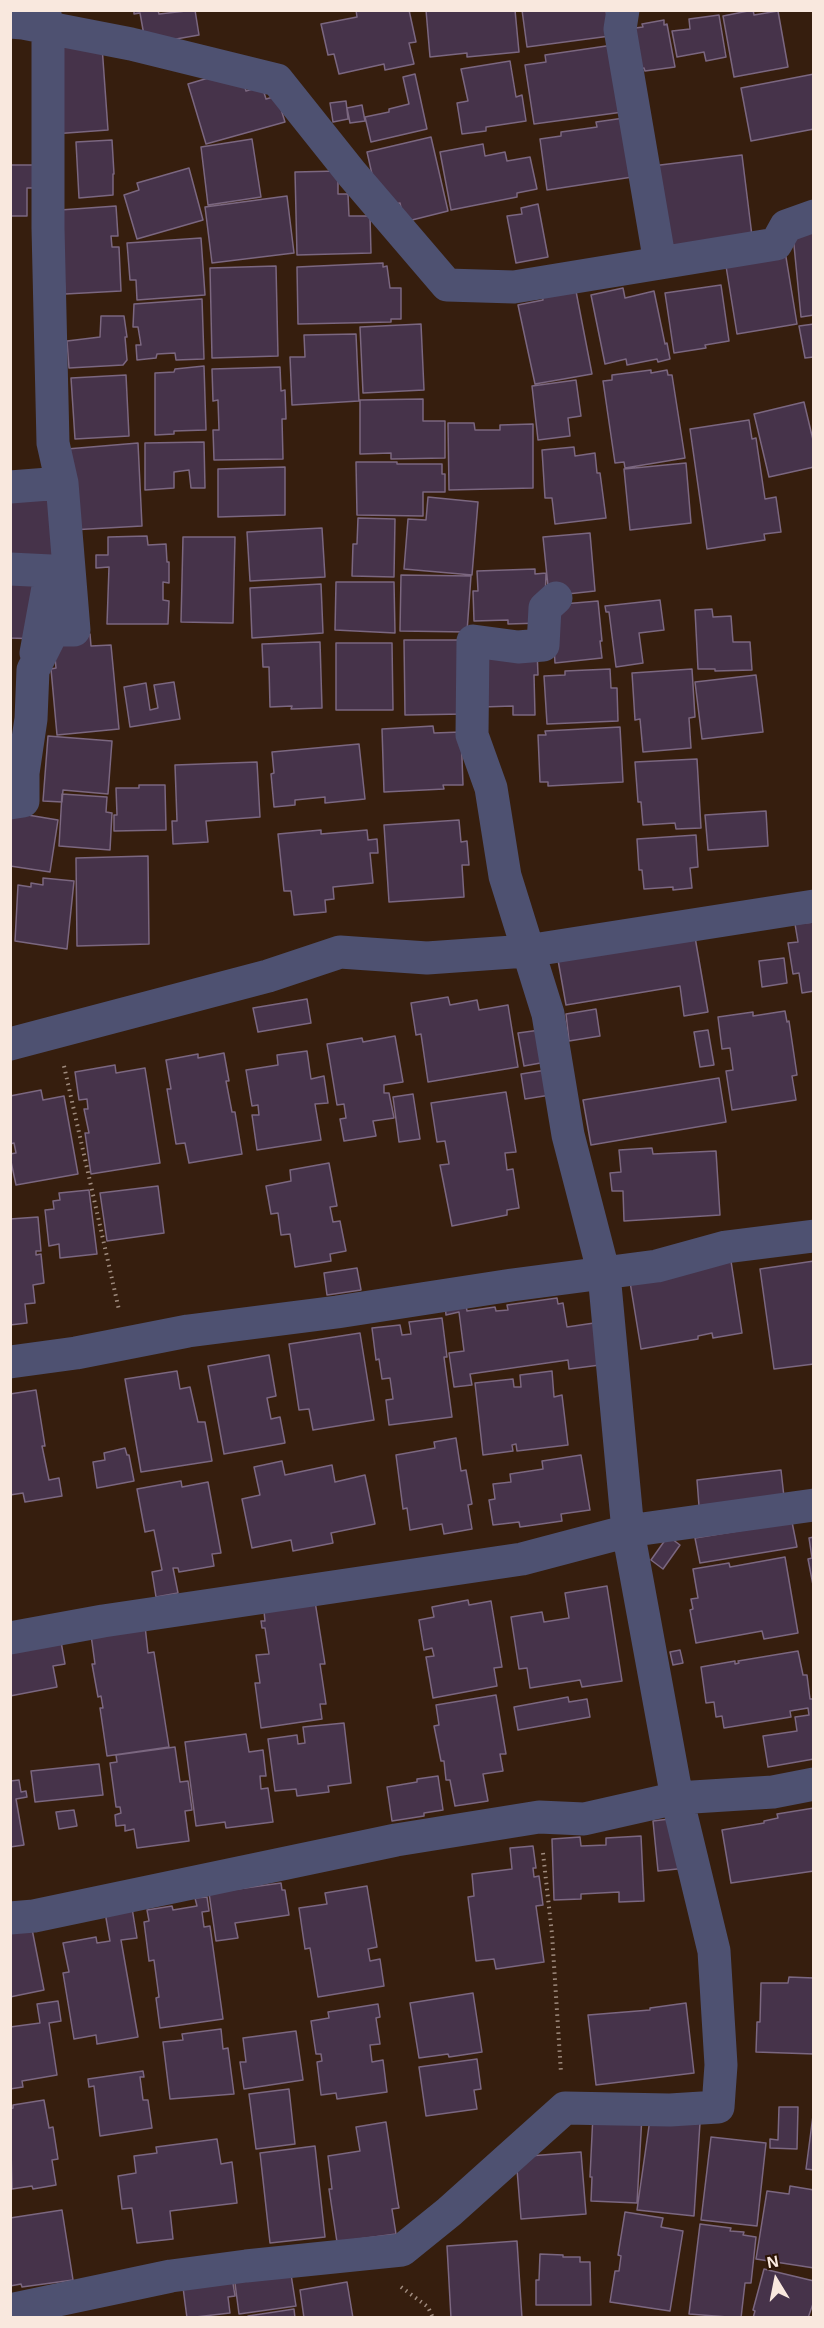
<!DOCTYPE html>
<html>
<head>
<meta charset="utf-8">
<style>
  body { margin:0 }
  #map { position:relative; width:824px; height:2328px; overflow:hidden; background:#361e0e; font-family:Helvetica,sans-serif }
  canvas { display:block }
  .frame { position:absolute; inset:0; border:12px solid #f9e8de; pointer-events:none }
  .north { position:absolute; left:746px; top:2250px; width:60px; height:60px; -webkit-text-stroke:4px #2c1405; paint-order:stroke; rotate:350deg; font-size:16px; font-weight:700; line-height:24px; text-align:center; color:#f9e8de }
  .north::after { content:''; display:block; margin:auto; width:21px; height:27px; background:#f9e8de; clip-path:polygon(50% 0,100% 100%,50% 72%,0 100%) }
</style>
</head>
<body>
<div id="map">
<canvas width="824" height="2328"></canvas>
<div class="frame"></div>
<div class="north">N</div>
</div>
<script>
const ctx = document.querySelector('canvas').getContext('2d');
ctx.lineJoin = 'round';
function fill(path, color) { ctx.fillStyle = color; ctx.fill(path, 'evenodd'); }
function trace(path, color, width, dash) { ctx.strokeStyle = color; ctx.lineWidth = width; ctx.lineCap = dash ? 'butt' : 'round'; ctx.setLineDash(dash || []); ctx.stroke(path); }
const building = new Path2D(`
  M134 10H158L159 14 195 10 199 35 159 42 145 41 140 13 134 14Z
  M356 10H409L416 42 409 43 414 64 385 70 384 64 339 74 334 54 328 55 321 24 357 17Z
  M426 10H515L519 52 467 57V53L430 57Z
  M522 10H606L610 36 527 47Z
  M753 10 754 15 778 11 788 67 734 77 723 16Z
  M719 15 726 57 706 61 704 52 677 57 672 31 690 29 689 19Z
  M664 20V25L667 24 675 67 645 71 644 68 632 70 635 28 643 27 642 24Z
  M48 41 102 46 108 130 53 134Z
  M613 45 623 112 534 124 525 65 546 62 545 55Z
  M510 61 516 97 522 95 526 121 486 127V131L462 134 457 103 468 101 461 69Z
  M225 73 243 81 246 91 262 86 266 99 277 96 285 122 206 144 188 84Z
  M415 74 427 129 371 142 365 117 389 112V109L409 104 403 77Z
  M814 74V129L751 141 741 88Z
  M346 101 348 119 333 122 330 103Z
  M362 105 365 121 350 123 347 108Z
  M631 117 639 176 547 190 540 139 561 136V132L597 127 596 122Z
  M431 137 448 211 404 222 400 203 391 205 374 183 367 152Z
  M252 139 261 197 208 205 201 147Z
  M112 140 114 174H113V195L79 198 76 142Z
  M483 144 485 156 505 152 507 161 530 157 537 189 517 193V197L451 210 440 152Z
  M742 155 753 244 665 254 652 166Z
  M10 165H35L34 188H27V216H10Z
  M189 168 203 220 137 239 124 195 139 190 137 183Z
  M338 171V194H348L349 216H370L371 253 297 255 295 172Z
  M287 196 294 253 212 263 205 207Z
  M538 204 548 257 516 263 507 216 522 214 521 208Z
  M116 206 118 236H111L112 247H119L121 291 65 294 60 210Z
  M814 227V315L801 317 793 235Z
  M201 238 205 295 137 300 136 280H130L127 243Z
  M785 251 797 324 737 334 725 260Z
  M383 263V267L387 266 390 288H401V319H391V322L298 324 297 267Z
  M276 266 278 356 212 358 210 268Z
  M721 285 729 341 705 345 706 348 674 353 665 293Z
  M575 286 592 374 535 384 518 305 543 300 542 293Z
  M623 288 625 298 654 291 665 344 667 343 670 359 658 362 657 359 627 365 626 359 605 364 591 295Z
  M202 299 204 359 176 360 175 353 157 354 156 358 137 360 136 345H141L138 327H133L134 304Z
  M101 316H124L127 337H125L127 360 123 365 69 368 67 341 100 337Z
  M421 324 424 390 363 393 360 327Z
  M814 324V357L805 358 799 326Z
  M356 334 359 401 292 405 290 357H305L304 335Z
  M204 366 206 430 174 431V434L155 435V373L174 372 175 369Z
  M280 367 281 391 285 390 286 419H282L283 459 214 460 213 430H219L218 400 213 401 212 369Z
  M651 370V373L667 370 668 375H672L685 458 625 468 624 462 615 463 603 381 612 380V375Z
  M126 375 129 436 75 439 71 378Z
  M576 380 581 416 568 418 570 436 538 440 532 386Z
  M423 399V421H445V458L391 459V453L360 454V400Z
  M804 402 814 444V467L769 477 754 414Z
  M749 420 752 439 756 438 765 499 776 497 781 532 764 534 765 540 707 549 690 429Z
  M448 423H474L475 430H500V425L533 424V488L449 490Z
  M204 442 205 488H191L189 470 174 472V488L145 490V443Z
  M138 443 142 526 71 530 67 449Z
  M574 447 575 456 595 453 597 473H600L606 518 555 524 552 498H545L542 450Z
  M356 462H397V464H442V474H445V492H423V516L357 515Z
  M686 463 691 523 630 530 624 469Z
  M285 467V515L218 517V469Z
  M10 495H56V564H10Z
  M428 497 478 502 472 575 404 569 408 519 426 520Z
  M358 518 395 519 394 577 352 576 353 544H357Z
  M322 528 325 577 250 581 247 532Z
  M590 533 595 591 549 596 543 537Z
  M147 536 148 545 166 544 167 562H169V583L163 582V600L169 601 168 624H107L109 567 96 568V555H108V537Z
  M183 537H235L233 623 181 622Z
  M535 569V574L546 573 545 604 541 623 508 624V620L474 621 473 591H478L477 571Z
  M401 575 471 576 467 632 400 631Z
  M10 577 41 578 39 639 10 638Z
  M336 582H394L395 633 335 630Z
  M321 584 323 633 252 638 250 588Z
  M660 600 664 630 639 633 643 663 616 667 609 612H606L605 606Z
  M598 601 602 641H600L602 658 555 663 551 605Z
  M712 609 713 617 731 616 733 642H750L752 670 715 671V669H698L695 610Z
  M90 634 91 646 111 645 119 729 57 735 51 669 56 668 53 637Z
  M404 640H465V714L405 715Z
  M320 642 322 708 291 709 292 706 270 707 269 667H263L262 644Z
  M336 643H392L393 710H336Z
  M537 649 538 675H534L535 715H513V706L482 707 477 651Z
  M610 669 611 688H617L618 721 547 724 544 676 565 675V671Z
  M692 669 695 717 689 718 691 748 643 752 640 719 635 720 632 673Z
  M756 675 763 732 702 739 695 682Z
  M174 682 180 719 130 727 124 687 146 683 150 710 158 708 154 685Z
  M433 726 434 733 461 732 463 785H443L444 789 384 792 382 729Z
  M620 727 623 782 548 786V782H540L538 735H546L545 731Z
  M48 736 112 741 108 794 63 790 62 802 43 801Z
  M359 744 365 799 325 803V797L295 800V805L274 807 271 774 274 773 272 752Z
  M697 759 701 828 676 829 675 823 643 825 641 802H638L635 762Z
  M257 762 260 817 206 821 208 842 173 844 172 821H177L175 765Z
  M139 785H165L166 830 114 831V815H117L116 788H139Z
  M62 794 107 797 106 812 112 813 110 850 59 846Z
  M766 811 768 846 708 850 705 815Z
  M10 812 58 820 50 872 10 866Z
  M459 820 461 842 467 841 469 865H462L464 897 389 902 384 825Z
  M321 830V834L367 830 368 840 377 839 378 853H370L373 883 333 887 334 899 325 900 326 912 294 915 291 891H284L278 834Z
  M696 835 698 867 690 868 692 888 673 890V887L644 889 642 870H639L637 839Z
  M148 856 149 944 77 946 76 858Z
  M43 878 74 881 67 949 15 941 18 885 31 887V883L43 885Z
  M814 922V991L802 993 799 973 793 974 788 943 798 942 795 924Z
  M695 937 708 1012 684 1016 680 986 566 1005 558 960Z
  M784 958 787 983 762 987 759 961Z
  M448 997 450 1005 477 1000 479 1010 508 1005 518 1067 428 1082 421 1034 416 1035 411 1003Z
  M307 999 311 1023 258 1032 253 1008Z
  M596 1009 600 1036 569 1041 566 1014Z
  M785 1011 787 1022 789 1021 797 1075 792 1076 796 1100 732 1110 726 1071 733 1070 730 1048 722 1049 718 1017 753 1012V1016Z
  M540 1030 546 1062 524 1066 518 1033Z
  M708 1030 714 1065 700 1067 694 1032Z
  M395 1036 403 1082 384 1085V1093H389L394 1118 373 1121 376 1136 344 1141 340 1119 346 1118 344 1104 337 1105 327 1044 362 1038 363 1042Z
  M307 1051 311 1079 324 1076 328 1103 315 1104 321 1140 257 1150 252 1115H259L258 1105 252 1106 246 1070 278 1065 277 1055Z
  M224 1053 229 1081H226L232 1112H235L242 1154 189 1163 185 1143 176 1144 167 1089H171L166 1060 198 1054V1058Z
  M115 1065 116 1073 145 1068 160 1163 91 1174 85 1133H89L84 1109H88L87 1099 79 1100 75 1072Z
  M553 1069 557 1094 525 1099 521 1074Z
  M719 1078 726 1122 591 1145 583 1100Z
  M41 1090 43 1100 64 1096 78 1174 16 1185 10 1157V1154L16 1153 14 1143 10 1144V1096Z
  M506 1092 516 1152 505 1153 507 1170 513 1169 519 1208 507 1210V1215L452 1226 440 1165 449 1164 445 1141 437 1142 431 1103Z
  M413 1094 420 1139 399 1142 393 1097Z
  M652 1148 653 1154 716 1151 720 1215 624 1221 623 1191H612L610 1173 621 1172 619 1150Z
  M329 1163 337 1206 330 1207 333 1222 340 1221 346 1251 330 1254 331 1261 295 1267 290 1234 281 1235 278 1213 271 1214 266 1186 291 1181 290 1170Z
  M158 1186 164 1233 107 1241 100 1193Z
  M89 1190 97 1254 60 1258 59 1244 49 1246 45 1210 54 1209 53 1201 60 1200 59 1193Z
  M38 1217 41 1251H36V1255L41 1254 44 1283 33 1285 35 1303 25 1304 27 1323 10 1325V1219Z
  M731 1261 742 1333 713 1338 712 1333 698 1336V1339L641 1349 630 1282Z
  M814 1261V1364L774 1369 760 1269Z
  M357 1268 361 1290 327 1295 324 1273Z
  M557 1298 558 1304 563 1303 567 1327 594 1323 600 1365 569 1369 568 1360 470 1374 472 1385 454 1387 449 1353 464 1351 459 1312 446 1315 445 1303 465 1300 467 1311 495 1307 496 1311 508 1310 507 1305Z
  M442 1318 447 1357H444L452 1417 389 1425 386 1400 393 1399 390 1378 382 1379 379 1359 376 1360 372 1328 400 1325 402 1335 411 1334 409 1322Z
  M360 1333 374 1420 313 1430 309 1409 299 1410 289 1344Z
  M269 1355 276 1396 267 1398 271 1419 280 1417 285 1443 224 1454 208 1366Z
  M177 1371 180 1389 190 1387 198 1422H205L212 1461 141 1472 125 1379Z
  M552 1371 554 1397 562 1395 568 1445 517 1451 516 1444 512 1445 513 1451 483 1455 475 1383 513 1379 514 1387H521L520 1375Z
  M36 1390 45 1446H42L49 1480 59 1478 62 1496 25 1502 23 1493 10 1495V1394Z
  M456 1438 461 1471 466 1470 472 1504 468 1505 472 1529 444 1534 442 1524 410 1530 407 1508 403 1509 396 1455 435 1448 434 1442Z
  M125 1448 127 1455H129L134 1481 97 1488 93 1462 105 1460 104 1453Z
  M581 1455 590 1510 561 1514 562 1521 520 1527 519 1522 493 1525 489 1500 495 1499 493 1484 511 1482 510 1474 543 1469 542 1461Z
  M282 1461 285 1475 332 1465 335 1482 365 1475 375 1524 331 1533 333 1543 293 1551 291 1540 252 1548 242 1499 260 1495 254 1467Z
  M781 1470 784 1497 699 1506 697 1480Z
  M181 1481 182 1487 208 1482 221 1553 212 1554 214 1566 179 1572 178 1568H173L178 1593 156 1597 152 1572 162 1570 154 1530 145 1532 137 1489Z
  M792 1522 797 1547 700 1563 695 1538Z
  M668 1536 680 1545 663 1569 651 1560Z
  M814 1537V1590L808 1559 812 1558 809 1538Z
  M785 1557 798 1633 764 1639 762 1631 696 1643 690 1610 693 1609 691 1599 698 1598 693 1569 729 1563 730 1567Z
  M607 1586 622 1681 582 1687 580 1680 530 1688 527 1668 519 1669 511 1617 542 1612 544 1622 569 1618 565 1593Z
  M314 1595 325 1664H320L326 1704H320L322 1719 261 1728 255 1683H260L256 1655 269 1654 265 1628H262L261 1621H265L263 1602Z
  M468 1600 469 1605 491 1601 502 1667 494 1668 497 1686 433 1698 426 1657 434 1656 432 1648 424 1650 419 1620 434 1617 432 1607Z
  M145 1626 148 1653 154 1652 169 1747 107 1756 100 1708H103L101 1696 98 1697 92 1664H95L91 1635Z
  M60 1636 65 1664 53 1666 57 1687 10 1696V1645Z
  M680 1650 683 1663 673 1665 670 1652Z
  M798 1651 803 1675H807L810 1699H814V1759L768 1767 763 1736 797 1731 795 1717 809 1715 808 1708 790 1711 791 1717 724 1728 722 1716 716 1717 714 1702 706 1703 701 1667 735 1661V1664L739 1663 738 1661Z
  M496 1695 506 1754H500L503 1771 483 1774 488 1801 455 1806 450 1780H446L444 1761H441L434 1726 439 1725 436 1705Z
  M568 1697 569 1702 587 1699 590 1717 518 1730 514 1707Z
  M344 1723 351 1783 328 1786 329 1792 297 1796 296 1789 275 1791 268 1739 297 1735 298 1744 305 1743 303 1727Z
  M246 1734 249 1752 263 1750 266 1776H260L261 1789 268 1788 273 1822 226 1828 225 1822 196 1826 185 1742Z
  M175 1747 180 1782 188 1781 192 1810 185 1811 189 1841 137 1848 134 1829 125 1831V1825L116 1826 115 1815 121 1813 120 1807H116L110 1763 117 1762 116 1755Z
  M99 1764 103 1795 35 1802 31 1771Z
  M438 1776 443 1810 424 1813V1816L392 1821 387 1787 417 1782V1779Z
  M19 1780 21 1792 26 1791 27 1797 16 1799 24 1845 10 1847V1781Z
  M814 1808V1871L731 1883 722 1830 764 1823V1821L778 1818 777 1814Z
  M74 1810 77 1826 59 1829 56 1812Z
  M677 1818 687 1868 658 1871 653 1821Z
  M641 1836 644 1901 619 1902V1892L581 1894V1899L554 1900 552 1839 580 1837 581 1846 606 1845V1838Z
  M533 1846 536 1868H533L534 1877 539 1876 543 1905 536 1906 544 1962 496 1969 494 1959 476 1961 468 1897 474 1896 472 1874 512 1869 510 1848Z
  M281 1883 282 1890H285L289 1915 235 1923 238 1938 216 1941 209 1893Z
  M367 1886 377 1947 368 1949 370 1961 380 1959 384 1986 318 1997 310 1948 305 1949 299 1908 327 1904 325 1893Z
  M207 1897 209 1911 202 1912 204 1927 210 1926 223 2019 160 2028 156 1998 159 1997 154 1960 149 1961 144 1922 149 1921 147 1910 172 1906 173 1910 197 1906 195 1898Z
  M132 1908 137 1938 121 1940 138 2037 97 2044 96 2035 74 2039 63 1973 69 1972 63 1943 96 1937 97 1943 110 1941 105 1912Z
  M32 1929 44 1990 10 1997V1933Z
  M789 1977 814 1978V2054L756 2052 757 2022H760L761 1983H788Z
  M473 1993 482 2052 449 2057 448 2054 419 2058 410 2003Z
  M58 2001 61 2021 49 2023 57 2075 22 2081 23 2087 10 2089V2027L40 2023 37 2004Z
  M686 2003 694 2073 596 2085 588 2015 650 2010V2008Z
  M378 2004 380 2017 376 2018 380 2044 370 2045 372 2062 383 2060 387 2092 337 2099 336 2093 321 2095 317 2062 322 2061 321 2054H316L311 2021 329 2018 328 2012Z
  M221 2029 223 2049 228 2048 234 2094 170 2099 163 2042 183 2040 182 2034Z
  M296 2031 303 2080 244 2089 240 2062H246L243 2038Z
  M477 2059 481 2089 474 2090 477 2109 426 2116 419 2067Z
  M143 2071 144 2077H140L143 2100H148L152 2128 100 2136 94 2086 89 2087 88 2079Z
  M289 2089 295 2144 256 2149 249 2094Z
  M44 2100 49 2128 53 2127 58 2159 52 2160 56 2185 33 2189 32 2186 12 2189 10 2109 13 2108V2105Z
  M779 2107H798L797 2149 770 2148V2139L778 2140Z
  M814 2108V2170L806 2169Z
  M593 2114 642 2116 637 2203 591 2201 592 2177H590Z
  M650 2119 700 2123 694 2216 637 2210Z
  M386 2122 398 2203 399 2208 392 2209 396 2234 337 2242 329 2189H332L328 2156 360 2151 356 2127Z
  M711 2137 766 2143 757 2226 701 2220Z
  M217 2139 221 2164 232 2162 237 2203 170 2211 173 2239 137 2243 132 2208 122 2209 118 2176 136 2173 134 2156 157 2153 156 2147Z
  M315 2146 325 2237 270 2243 260 2153Z
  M581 2152 586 2214 521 2219 516 2157Z
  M790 2186 814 2190V2268L756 2259 767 2191 789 2194Z
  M62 2210 73 2280 22 2287 21 2284 10 2286V2218Z
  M625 2212 663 2218 661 2227 683 2231 670 2311 610 2302 615 2271H619L621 2256 618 2255Z
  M700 2224 731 2228 730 2231 744 2232 743 2235 756 2237 751 2283H745L741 2318 689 2314Z
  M517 2241 522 2318H451L447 2246Z
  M540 2254 563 2255V2257H580V2262H590L591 2305H536V2280H539Z
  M290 2268 296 2306 239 2314 234 2276Z
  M764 2269 814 2281V2301L808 2318H753L755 2311 753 2310Z
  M232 2277 235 2296 228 2297 230 2313 187 2318 182 2280Z
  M347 2282 353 2318H304L300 2290Z
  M294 2309 295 2318H248V2316Z`);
const path = new Path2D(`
  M64 1066 119 1310
  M543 1853 552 1934 561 2073
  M401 2287 428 2307 433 2318`);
const minor = new Path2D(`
  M623 10 620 29 660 263
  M10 22 23 23 131 44 277 80 352 174 447 285 514 287 776 244 786 226 814 216
  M10 487 62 483
  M10 569 51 571 36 653
  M10 803 23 801V773L31 719 33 670 53 630H74L62 483 53 443 48 228V28L44 10
  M10 1044 268 976 340 952 427 958 527 951 814 906
  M10 1362 76 1353 188 1331 337 1312 512 1285 657 1266 726 1247 814 1236
  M10 1638 103 1621 522 1559 628 1531 814 1505
  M10 1918 34 1916 396 1840 539 1817 584 1819 677 1798 773 1792 814 1784
  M10 2310 171 2276 246 2266 402 2250 449 2212 565 2108 670 2110 718 2107 721 2065 714 1951 677 1798 628 1531 604 1274 568 1135 548 1014 505 876 491 788 472 735 473 641 518 647 543 645 545 608 556 598`);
fill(building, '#46334a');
trace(building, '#7b6780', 1.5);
trace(path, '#9f8b7e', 4, [1.5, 4.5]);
trace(minor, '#4e5171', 33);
</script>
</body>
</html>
